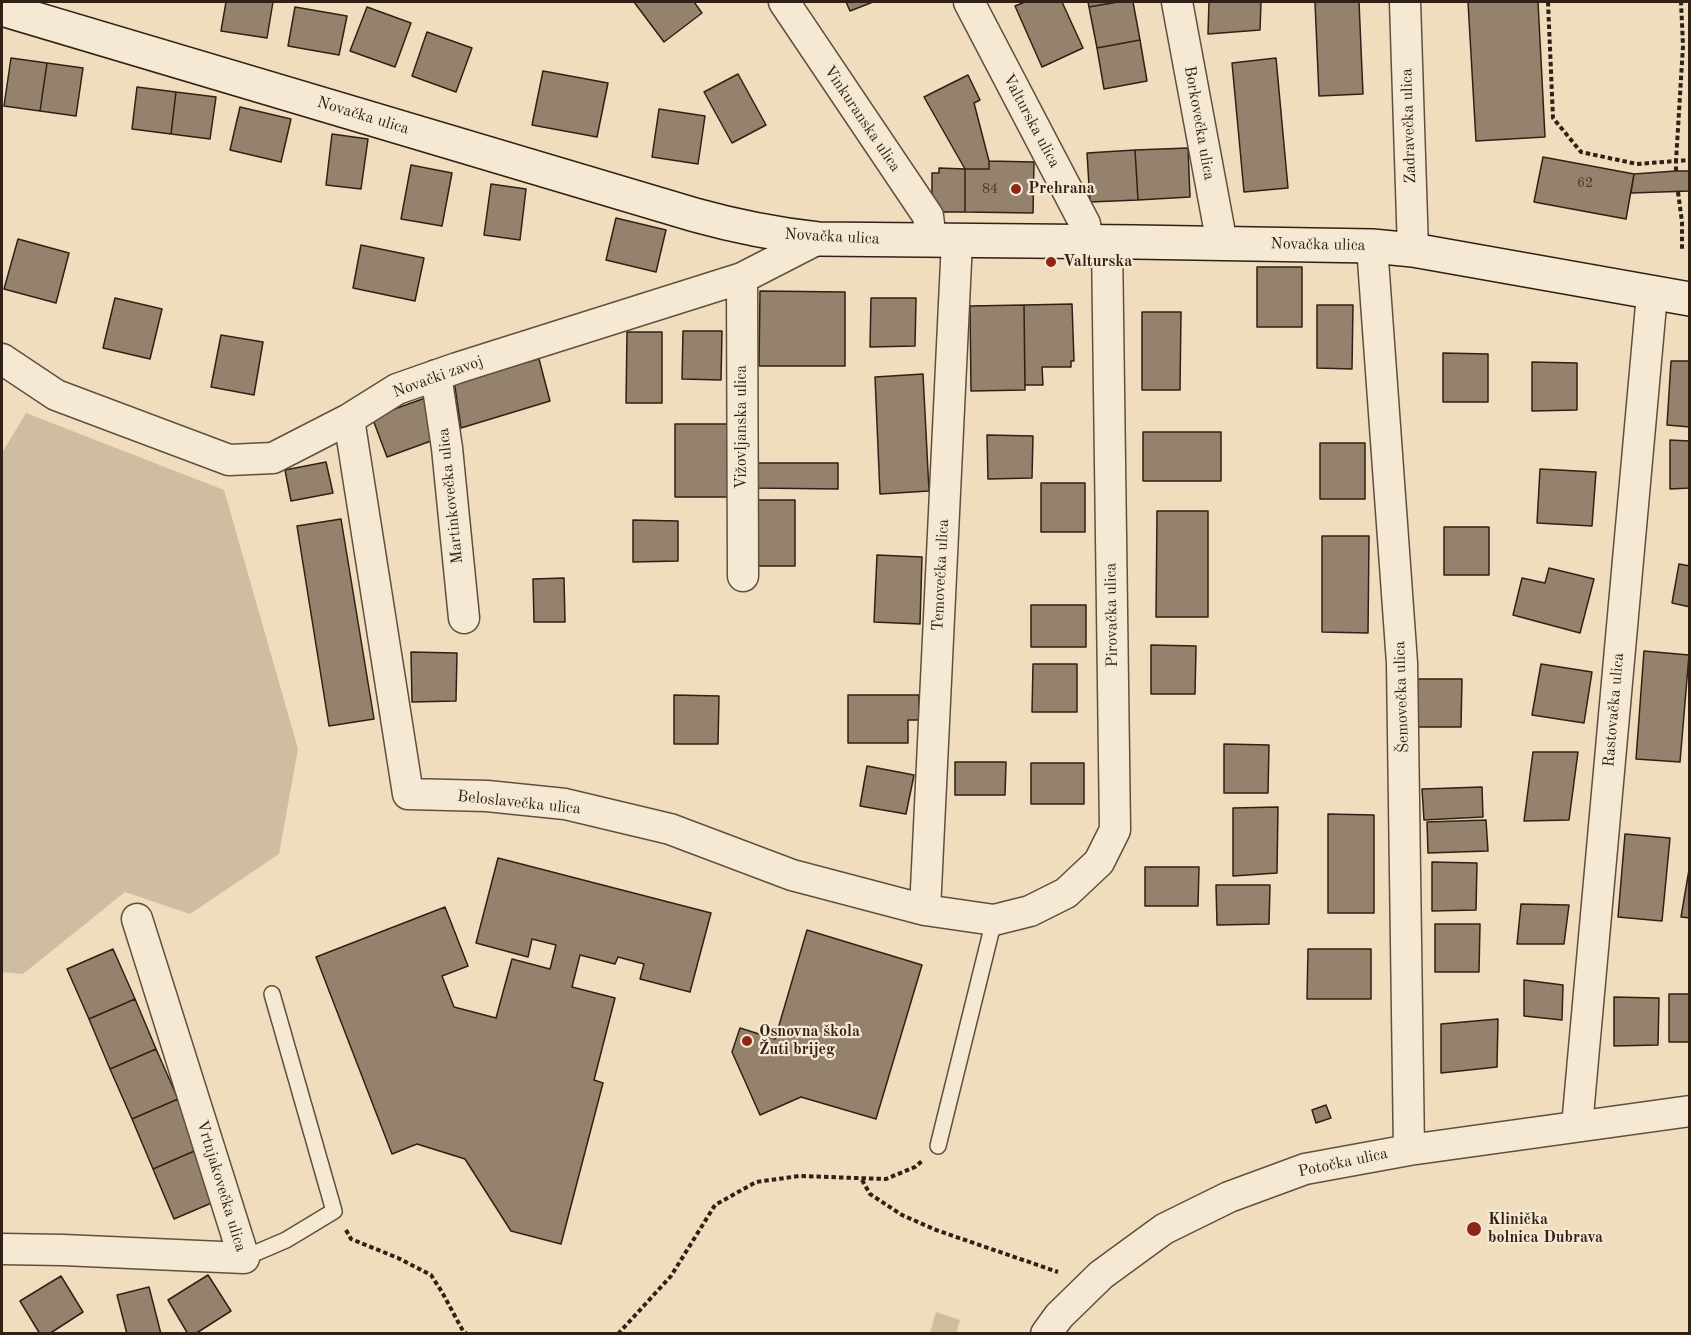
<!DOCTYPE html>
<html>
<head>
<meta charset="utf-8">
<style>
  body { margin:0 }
  #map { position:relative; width:1691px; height:1335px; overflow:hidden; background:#f0ddbd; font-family:"Old Standard TT",serif }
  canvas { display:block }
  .frame { position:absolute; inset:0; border:3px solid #302016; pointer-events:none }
</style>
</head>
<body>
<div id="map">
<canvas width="1691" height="1335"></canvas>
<div class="frame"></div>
</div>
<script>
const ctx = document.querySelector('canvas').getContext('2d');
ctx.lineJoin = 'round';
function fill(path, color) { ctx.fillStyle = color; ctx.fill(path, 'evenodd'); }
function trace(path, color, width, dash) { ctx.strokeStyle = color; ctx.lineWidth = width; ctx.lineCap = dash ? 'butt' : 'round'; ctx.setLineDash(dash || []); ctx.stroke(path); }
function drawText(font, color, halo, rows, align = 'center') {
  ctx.font = font + ' "Old Standard TT",serif'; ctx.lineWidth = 4.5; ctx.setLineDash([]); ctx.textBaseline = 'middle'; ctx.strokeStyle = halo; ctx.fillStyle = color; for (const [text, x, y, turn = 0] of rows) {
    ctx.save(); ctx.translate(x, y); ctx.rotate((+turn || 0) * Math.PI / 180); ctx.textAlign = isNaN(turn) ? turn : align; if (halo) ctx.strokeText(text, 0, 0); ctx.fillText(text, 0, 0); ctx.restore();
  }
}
const green = new Path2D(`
  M26 413 224 490 298 749 279 854 190 914 125 892 23 974 2 972V453Z
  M936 1312 960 1320 956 1333H930Z`);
const building = new Path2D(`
  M226 2H273L267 38 221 31Z
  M634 2H694L702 13 664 42Z
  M846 2H873L850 11Z
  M1025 2H1062L1083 48 1042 67 1015 6Z
  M1088 2H1118L1089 7Z
  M1118 2H1133L1140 40 1097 48 1089 7Z
  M1209 2H1261L1260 30 1208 34Z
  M1315 2H1359L1363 94 1319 96Z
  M1468 2H1538L1545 137 1476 141Z
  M295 7 347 16 339 55 288 46Z
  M367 7 411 23 395 67 350 51Z
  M427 32 472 48 456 92 412 76Z
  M1140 40 1147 81 1104 89 1097 48Z
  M11 58 47 63 40 111 4 106Z
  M1276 58 1288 188 1244 192 1232 63Z
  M47 63 83 68 76 116 40 111Z
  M543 71 608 83 597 137 532 125Z
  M738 74 766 125 732 143 704 92Z
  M968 75 980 100 974 103 989 161V169H965L924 97Z
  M137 87 176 92 171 134 132 129Z
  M176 92 216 97 210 139 171 134Z
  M240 107 291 119 281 162 230 150Z
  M659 109 705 116 698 164 652 157Z
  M332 134 368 139 361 189 326 185Z
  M1188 148 1190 197 1138 200 1135 150Z
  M1135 150 1138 200 1090 202 1087 153Z
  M1543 157 1634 174 1626 219 1534 202Z
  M989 161 1034 162 1033 213 965 212V169H989Z
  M411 165 452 173 442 226 401 219Z
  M939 168 965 169V212H932V173H939Z
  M1676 171H1690V191L1631 193 1634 174Z
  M491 184 526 189 520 240 484 235Z
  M616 218 666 230 656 272 606 260Z
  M18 239 69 253 56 303 4 289Z
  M361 245 424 258 415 301 353 288Z
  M1257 267H1302V327H1257Z
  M760 291 845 292V366H759Z
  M115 298 162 309 150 359 103 348Z
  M871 298H916L915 346 870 347Z
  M1072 304 1074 361H1071V367H1042L1043 385H1025L1024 305Z
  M1024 305 1025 390 971 391 970 306Z
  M1317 305H1353L1352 369 1317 368Z
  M1142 312H1181L1180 390H1142Z
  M683 331H722L721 380 682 379Z
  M627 332H662V403H626Z
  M221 335 263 342 254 395 211 387Z
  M1443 353 1488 354V402H1443Z
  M539 359 550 401 461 428 454 380Z
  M1671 361H1690V427L1667 425Z
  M1532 362 1577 363V410L1532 411Z
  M923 374 929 491 880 494 875 377Z
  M428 397 442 437 387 457 372 417Z
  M675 424H731V497H675Z
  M1143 432H1221V481H1143Z
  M987 435 1033 436 1032 478 988 479Z
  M1670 440 1690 441V488L1670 489Z
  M1320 443H1365V499H1320Z
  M326 462 333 493 291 501 285 470Z
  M756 463H838V489L755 488Z
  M1540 469 1596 472 1592 526 1537 523Z
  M1041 483H1085V532H1041Z
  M753 500H795V566H753Z
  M1157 511H1208V617H1156Z
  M341 519 374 719 329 726 297 526Z
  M633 520 678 521V561L633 562Z
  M1444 527H1489V575H1444Z
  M1322 536H1369L1368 633 1322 632Z
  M877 555 922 557 920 624 874 622Z
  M1679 564 1690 566V607L1672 603Z
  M1549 568 1594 579 1580 633 1513 615 1522 578 1545 583Z
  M564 578 565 622H534L533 579Z
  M1031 605H1086V647H1031Z
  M1151 645 1196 646 1195 694H1151Z
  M1644 651 1689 655 1680 762 1636 759Z
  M411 652 457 653 456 701 412 702Z
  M1033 664H1077V712H1032Z
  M1541 664 1592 672 1584 723 1532 715Z
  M1417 679H1462L1461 727H1417Z
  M674 695 719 696 718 744H674Z
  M848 695H919V720H908V743H848Z
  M1224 744 1269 745 1268 793H1224Z
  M1533 752H1578L1569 820 1524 821Z
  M955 762H1006L1005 795H955Z
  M1031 763H1084V804H1031Z
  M867 766 914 775 906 814 860 806Z
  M1482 787 1483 817 1424 820 1422 789Z
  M1278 807 1277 873 1233 876V808Z
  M1328 814 1374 815V913H1328Z
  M1486 820 1488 851 1428 853 1427 822Z
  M1625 834 1670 838 1662 921 1618 917Z
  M498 858 711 913 690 992 640 979 644 964 618 957 615 964 580 955 572 987 615 998 594 1080 603 1083 561 1244 511 1231 465 1159 417 1144 392 1154 316 957 445 907 468 966 442 976 454 1007 496 1018 512 959 550 969 556 945 532 939 528 957 476 943Z
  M1432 862 1477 863 1476 910 1432 911Z
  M1690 864V918L1681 917Z
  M1145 867H1199L1198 906H1145Z
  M1216 885H1270L1269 924 1217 925Z
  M1521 904 1569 905 1564 944H1517Z
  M1435 924H1480L1479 972H1435Z
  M807 930 922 965 876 1119 801 1097 760 1115 732 1052 740 1028 775 1039Z
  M113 949 135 999 89 1019 67 969Z
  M1308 949H1371V999H1307Z
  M1524 980 1563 985 1562 1020 1524 1016Z
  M1669 994H1690V1042H1669Z
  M1614 997 1659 998 1658 1045 1614 1046Z
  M135 999 156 1049 110 1069 89 1019Z
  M1498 1019 1497 1067 1441 1073V1024Z
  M156 1049 178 1099 132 1119 110 1069Z
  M178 1099 199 1149 153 1169 132 1119Z
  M1326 1105 1331 1118 1316 1123 1312 1110Z
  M199 1149 221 1199 174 1219 153 1169Z
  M208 1275 231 1311 195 1334H188L168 1300Z
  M61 1276 83 1312 49 1334H40L20 1301Z
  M149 1287 161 1334H127L117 1295Z`);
const path = new Path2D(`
  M1548 2 1553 118 1581 152 1637 164 1676 161 1683 46 1681 2
  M1676 171V161L1690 160
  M1678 192 1682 222V251
  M862 1180 870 1194 902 1215 936 1230 1058 1272
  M346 1230 351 1239 398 1258 431 1275 442 1292 463 1331 467 1334
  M618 1334 671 1276 715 1205 756 1182 799 1176 886 1179 915 1167 922 1161`);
const lane = new Path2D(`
  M938 1146 994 920
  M244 1258 286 1240 334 1211 272 994`);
const street = new Path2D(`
  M784 2 928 216 931 240
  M969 2 1085 224 1088 242
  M1177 2 1222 244
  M1405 2 1413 250
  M1372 246 1402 663 1409 1150
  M742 278 743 576
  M2 359 56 395 229 460 273 458 349 419 397 389 457 368 742 278 818 239
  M436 375 447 448 464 618
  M349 419 408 794 487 796 565 804 670 829 792 875 925 910 994 920 1030 911 1066 893 1099 862 1115 830 1107 242
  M925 910 957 241
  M1577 1126 1652 294
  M2 1249 63 1250 244 1258 137 919
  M1046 1334 1059 1316 1101 1275 1164 1229 1229 1197 1305 1169 1409 1150 1690 1111`);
const secondary = new Path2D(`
  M2 9 695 215C738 227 774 234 818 239L1135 242 1372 246 1413 250 1690 299`);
const markers = [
  [1016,189,6,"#8f2418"],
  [1051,262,6,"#8f2418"],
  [747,1041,6,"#8f2418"],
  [1474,1229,8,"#8f2418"]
];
const numberNames = [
  ["62",1585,183],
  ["84",990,189]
];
const streetNames = [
  ["Novačka ulica",363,116,17],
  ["Vinkuranska ulica",862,119,56],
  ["Valturska ulica",1031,121,62],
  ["Borkovečka ulica",1199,123,80],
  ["Zadravečka ulica",1409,126,-92],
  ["Novačka ulica",832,237,3],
  ["Novačka ulica",1318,245,1],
  ["Novački zavoj",438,377,-20],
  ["Vižovljanska ulica",742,427,-90],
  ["Martinkovečka ulica",451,496,-96],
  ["Temovečka ulica",941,575,-87],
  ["Pirovačka ulica",1112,615,-91],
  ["Šemovečka ulica",1402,697,-92],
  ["Rastovačka ulica",1614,710,-85],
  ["Beloslavečka ulica",519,803,6],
  ["Potočka ulica",1343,1163,-12],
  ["Vrtnjakovečka ulica",221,1186,73]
];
const poiNames = [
  ["Prehrana",1028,189],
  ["Valturska",1063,262],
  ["Osnovna škola",759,1032],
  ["Žuti brijeg",759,1050],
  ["Klinička",1488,1220],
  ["bolnica Dubrava",1488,1238]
];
fill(green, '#cfbda1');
fill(building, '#94826d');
trace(building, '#302016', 1.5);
trace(lane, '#604f40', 18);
trace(street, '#604f40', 33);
trace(secondary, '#302016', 36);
trace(path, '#302016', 4, [4.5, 3]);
trace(lane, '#f5e9d4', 15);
trace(street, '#f5e9d4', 30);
trace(secondary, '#f5e9d4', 33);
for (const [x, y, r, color] of markers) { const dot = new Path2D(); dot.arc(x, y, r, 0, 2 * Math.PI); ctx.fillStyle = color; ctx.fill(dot); trace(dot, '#f5e9d4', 2); }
drawText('14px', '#49382c', null, numberNames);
drawText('16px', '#302016', '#f5e9d4', streetNames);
drawText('bold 16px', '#302016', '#f5e9d4', poiNames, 'left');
</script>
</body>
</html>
